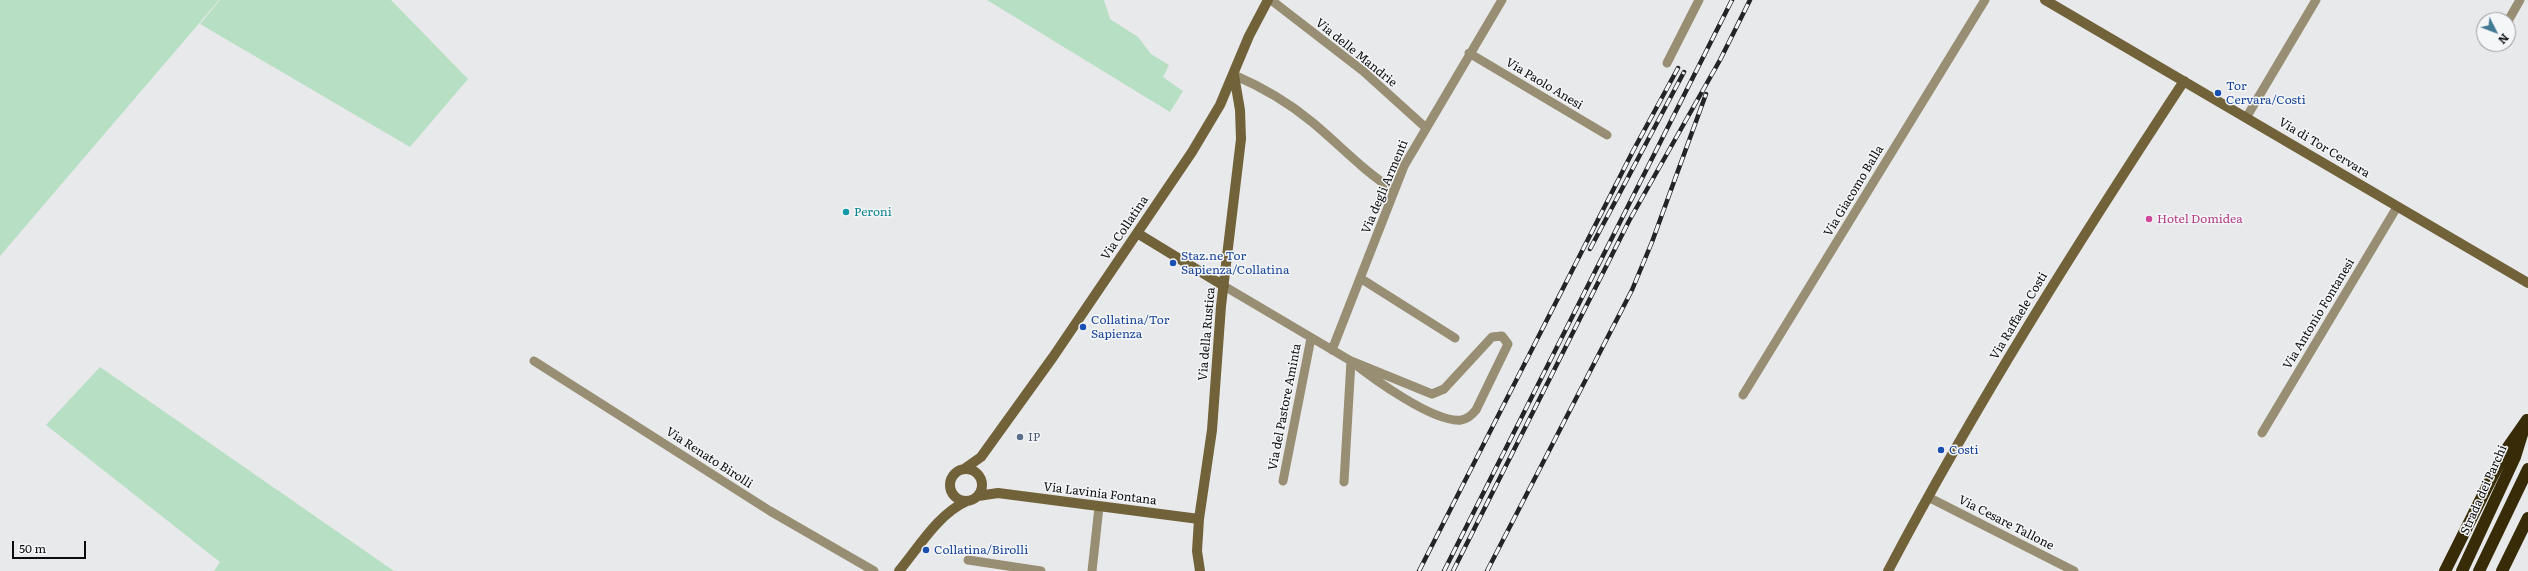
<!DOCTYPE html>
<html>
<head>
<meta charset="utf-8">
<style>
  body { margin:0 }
  #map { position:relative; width:2528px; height:571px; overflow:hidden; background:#e8e9ea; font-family:Literata,serif }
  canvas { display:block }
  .north { position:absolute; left:2476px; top:12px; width:40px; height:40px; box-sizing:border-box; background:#f5f6f8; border:1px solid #97989a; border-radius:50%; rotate:132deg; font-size:11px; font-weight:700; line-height:16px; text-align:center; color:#0b0c0c }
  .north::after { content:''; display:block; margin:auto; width:14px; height:18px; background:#3f7992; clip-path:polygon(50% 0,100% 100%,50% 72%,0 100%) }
  .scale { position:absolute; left:12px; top:541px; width:74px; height:18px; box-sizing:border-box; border:2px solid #0b0c0c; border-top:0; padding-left:5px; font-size:12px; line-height:14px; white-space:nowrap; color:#0b0c0c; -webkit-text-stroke:3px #f5f6f8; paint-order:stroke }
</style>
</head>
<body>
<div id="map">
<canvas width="2528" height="571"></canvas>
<div class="north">N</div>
<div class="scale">50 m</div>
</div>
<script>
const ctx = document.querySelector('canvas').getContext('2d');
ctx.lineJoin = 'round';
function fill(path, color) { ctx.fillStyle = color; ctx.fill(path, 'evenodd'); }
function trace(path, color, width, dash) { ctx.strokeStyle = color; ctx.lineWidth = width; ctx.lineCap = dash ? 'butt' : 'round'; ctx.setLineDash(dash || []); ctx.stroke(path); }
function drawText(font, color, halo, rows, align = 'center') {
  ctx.font = font + ' Literata,serif'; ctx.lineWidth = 3; ctx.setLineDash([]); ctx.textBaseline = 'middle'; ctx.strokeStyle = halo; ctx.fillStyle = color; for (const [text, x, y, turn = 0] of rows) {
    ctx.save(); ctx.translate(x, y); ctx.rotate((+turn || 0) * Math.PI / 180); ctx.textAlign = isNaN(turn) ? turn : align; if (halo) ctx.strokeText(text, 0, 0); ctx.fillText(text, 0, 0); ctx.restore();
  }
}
const green = new Path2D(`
  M0 0H219L0 256Z
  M220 0H391L468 79 410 147 200 24Z
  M987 0H1104L1110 19 1138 37 1151 54 1169 65 1163 77 1183 91 1170 112Z
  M100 367 394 571H214L220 562 46 425Z`);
const street = new Path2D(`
  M1271 0 1363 71 1425 127
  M2508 21 2520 0
  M1469 53 1607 135
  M1667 63 1699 0
  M1234 75C1262 87 1288 102 1312 122 1340 145 1363 171 1394 190
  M2246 118 2316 0
  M1360 278 1455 338
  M1224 286 1351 361 1432 394 1444 389 1492 337 1502 336 1508 344 1476 410C1472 415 1468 419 1461 420 1434 423 1372 378 1351 361
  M1332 350 1404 166 1502 0
  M534 361 770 511 874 571
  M1743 395 1985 0
  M2262 433 2397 207
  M1283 481 1311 338
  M1344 482 1351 361
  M1928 497 2074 571
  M968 560 1041 571
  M1092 571 1099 507`);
const secondary = new Path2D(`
  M2045 0 2528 283
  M1137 233 1224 286
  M964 469 981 457 1053 357 1192 152 1220 105 1249 36 1268 0
  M950 485a16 16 0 1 1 32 0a16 16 0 1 1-32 0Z
  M978 496 998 493 1199 519
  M899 571C919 547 938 514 967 501
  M1200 571 1197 551 1199 519 1212 430 1221 306 1241 139 1240 110 1234 75
  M1888 571C1977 402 2079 241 2184 81`);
const highway = new Path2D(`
  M2445 571 2504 453 2527 420
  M2462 571 2515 457 2523 431
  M2479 571 2528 469
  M2502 571 2528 518`);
const rail = new Path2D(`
  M1590 249 1684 72
  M1419 571 1633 151 1678 68
  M1444 571 1732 0
  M1453 571 1629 221 1720 60 1750 0
  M1487 571 1632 290 1652 242 1706 94`);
const markers = [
  [2218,93,4,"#1a4fb4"],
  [846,212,4,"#0f9aa8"],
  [2149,219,4,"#d1479c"],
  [1173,263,4,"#1a4fb4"],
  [1083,327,4,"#1a4fb4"],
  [1020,437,4,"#5c6f8a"],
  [1941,450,4,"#1a4fb4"],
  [926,550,4,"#1a4fb4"]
];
const streetNames = [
  ["Via delle Mandrie",1356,53,39],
  ["Via Paolo Anesi",1544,84,31],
  ["Via di Tor Cervara",2324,148,31],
  ["Via degli Armenti",1385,187,-67],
  ["Via Giacomo Balla",1854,191,-59],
  ["Via Collatina",1125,228,-56],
  ["Via Antonio Fontanesi",2319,314,-59],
  ["Via Raffaele Costi",2019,316,-59],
  ["Via della Rustica",1207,334,-85],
  ["Via del Pastore Aminta",1285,407,-79],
  ["Via Renato Birolli",709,458,33],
  ["Strada dei Parchi",2484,490,-66],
  ["Via Lavinia Fontana",1100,494,7],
  ["Via Cesare Tallone",2006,523,27]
];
const transitNames = [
  ["Tor",2226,86],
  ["Cervara/Costi",2226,100],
  ["Staz.ne Tor",1181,256],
  ["Sapienza/Collatina",1181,270],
  ["Collatina/Tor",1091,320],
  ["Sapienza",1091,334],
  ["Costi",1949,450],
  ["Collatina/Birolli",934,550]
];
const cultureNames = [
  ["Peroni",854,212]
];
const hotelNames = [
  ["Hotel Domidea",2157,219]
];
const serviceNames = [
  ["IP",1028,437]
];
fill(green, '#b7dfc3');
trace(street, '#988e73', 9);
trace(secondary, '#71623a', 10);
trace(highway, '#382c08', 12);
trace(rail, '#232425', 4.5);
trace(rail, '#f5f6f8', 3, [9]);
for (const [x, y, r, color] of markers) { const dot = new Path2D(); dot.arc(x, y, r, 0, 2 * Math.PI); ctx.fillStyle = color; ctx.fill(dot); trace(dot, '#f5f6f8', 1.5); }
drawText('12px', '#0b0c0c', '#f5f6f8', streetNames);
drawText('12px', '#164399', '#f5f6f8', transitNames, 'left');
drawText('12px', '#0d838f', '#f5f6f8', cultureNames, 'left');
drawText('12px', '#b23c85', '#f5f6f8', hotelNames, 'left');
drawText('12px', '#4e5e75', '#f5f6f8', serviceNames, 'left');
</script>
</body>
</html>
